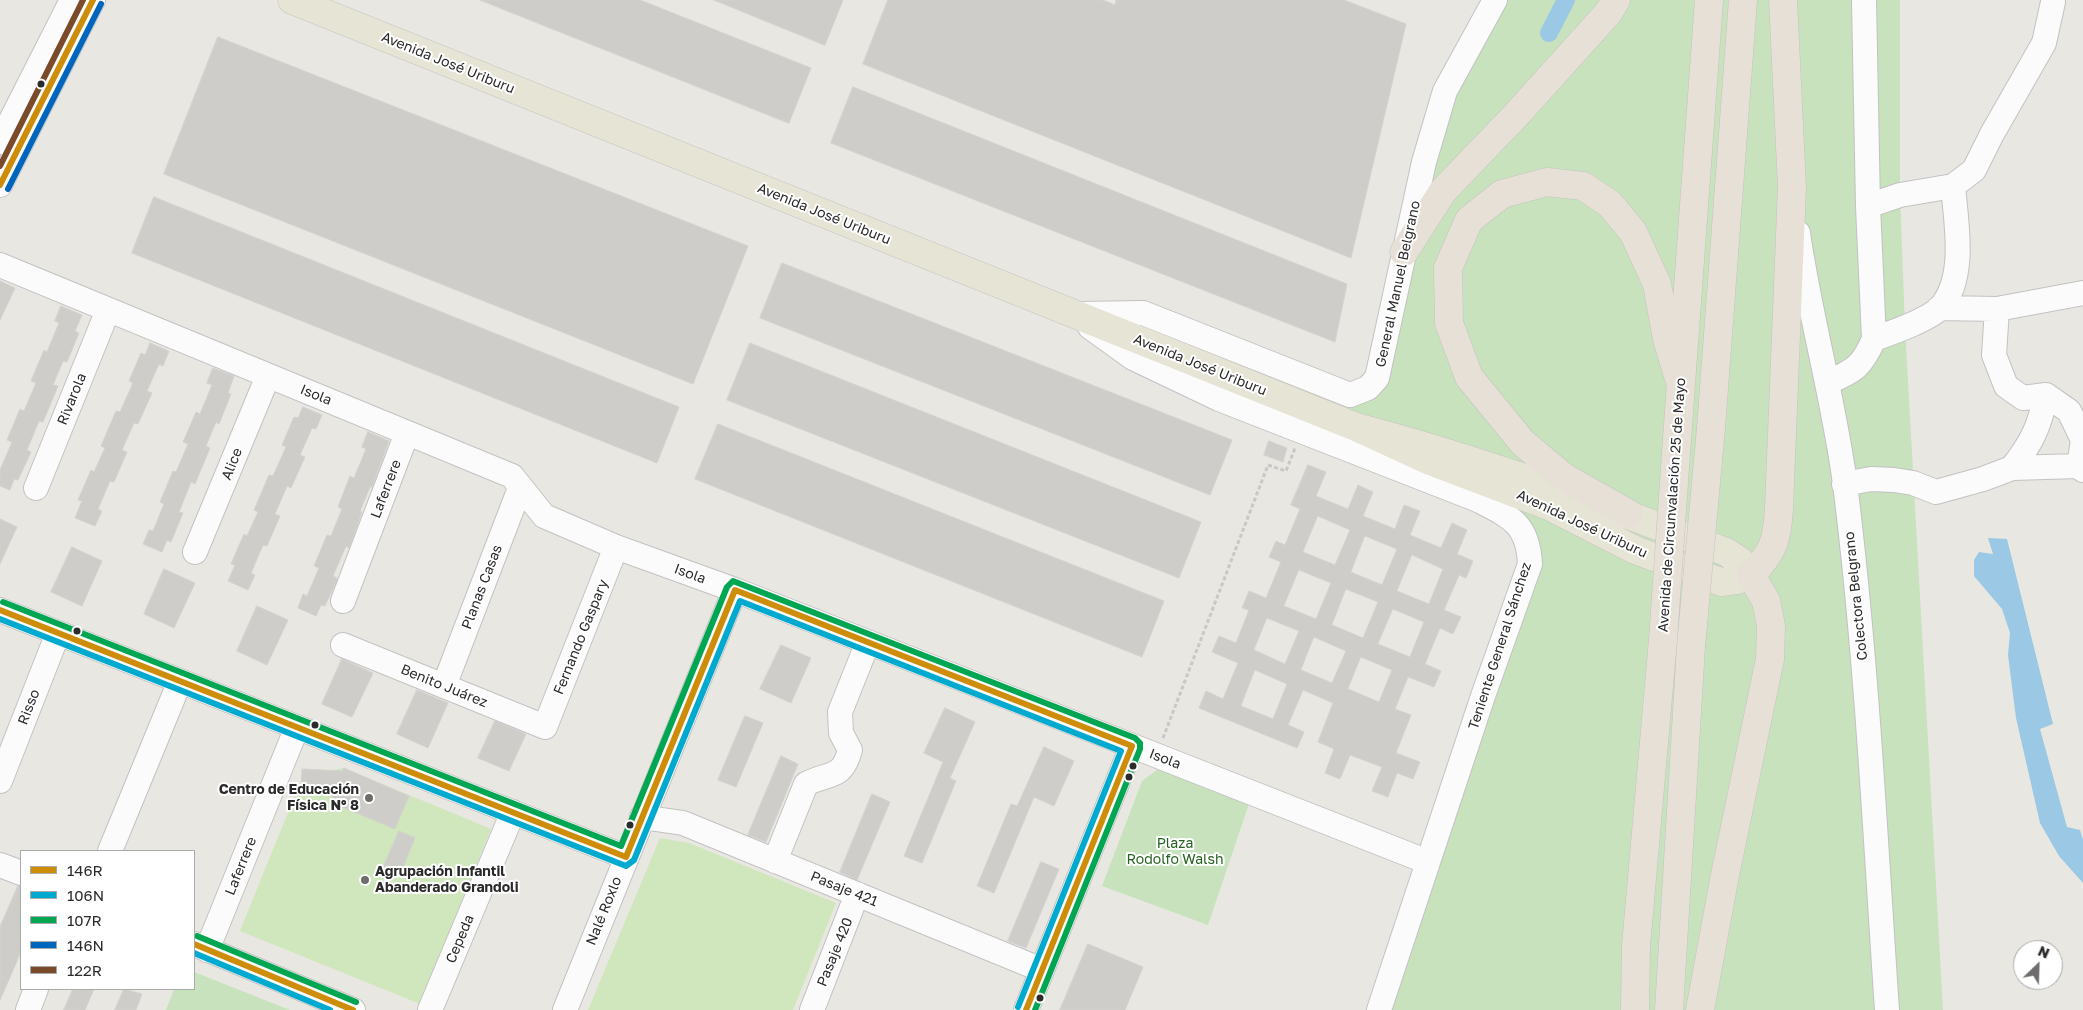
<!DOCTYPE html>
<html>
<head>
<meta charset="utf-8">
<style>
  body { margin:0 }
  #map { position:relative; width:2083px; height:1010px; overflow:hidden; background:#e9e7e2; font-family:"Golos Text",sans-serif }
  canvas { display:block }
  .legend { position:absolute; left:20px; top:850px; width:175px; height:140px; box-sizing:border-box; background:#fff; border:1px solid #aaa; margin:0; padding:6px 9px; list-style:none; font-size:15px; color:#2b2b2b }
  .legend li { display:flex; align-items:center; gap:10px; height:25px }
  .legend b { width:25px; border:1px solid #aaa }
  .north { position:absolute; left:2013px; top:940px; width:50px; height:50px; box-sizing:border-box; background:#fff; border:1px solid #aaa; border-radius:50%; rotate:24deg; font-size:14px; font-weight:700; line-height:20px; text-align:center; color:#2b2b2b }
  .north::after { content:''; display:block; margin:auto; width:18px; height:22px; background:#6e6d6b; clip-path:polygon(50% 0,100% 100%,50% 72%,0 100%) }
</style>
</head>
<body>
<div id="map">
<canvas width="2083" height="1010"></canvas>
<ul class="legend">
<li><b style="height:6px;background:#ce8d09"></b>146R</li>
<li><b style="height:6px;background:#00a9ce"></b>106N</li>
<li><b style="height:6px;background:#00a651"></b>107R</li>
<li><b style="height:6px;background:#0065bd"></b>146N</li>
<li><b style="height:6px;background:#7a4b2a"></b>122R</li>
</ul>
<div class="north">N</div>
</div>
<script>
const ctx = document.querySelector('canvas').getContext('2d');
ctx.lineJoin = 'round';
function fill(path, color) { ctx.fillStyle = color; ctx.fill(path, 'evenodd'); }
function trace(path, color, width, dash) { ctx.strokeStyle = color; ctx.lineWidth = width; ctx.lineCap = dash ? 'butt' : 'round'; ctx.setLineDash(dash || []); ctx.stroke(path); }
function drawText(font, color, halo, rows, align = 'center') {
  ctx.font = font + ' "Golos Text",sans-serif'; ctx.lineWidth = 4; ctx.setLineDash([]); ctx.textBaseline = 'middle'; ctx.strokeStyle = halo; ctx.fillStyle = color; for (const [text, x, y, turn = 0] of rows) {
    ctx.save(); ctx.translate(x, y); ctx.rotate((+turn || 0) * Math.PI / 180); ctx.textAlign = isNaN(turn) ? turn : align; if (halo) ctx.strokeText(text, 0, 0); ctx.fillText(text, 0, 0); ctx.restore();
  }
}
const green = new Path2D(`
  M1495 0H1900V195L1905 328 1943 1010H1379L1530 564 1521 527 1072 314 1143 313 1368 388 1424 162Z
  M1162 766 1250 801 1208 925 1102 886 1142 781Z
  M194 972 290 1010H166L174 989H194Z`);
const pitch = new Path2D(`
  M344 768 491 829 420 1004 240 931 302 778V769L332 770Z
  M660 838 689 843 836 903 793 1010H588Z`);
const water = new Path2D(`
  M1988 538 2007 539 2053 724 2040 729 2067 827 2080 830 2083 840V883L2059 856 2040 823 2016 718 2008 655 2010 633 2002 609 1974 576V560L1979 552 1993 554Z`);
const canal = new Path2D(`
  M1549 33 1566 0`);
const building = new Path2D(`
  M480 0H640L811 68 789 123Z
  M714 0H843L825 45Z
  M888 0H1103L1115 5 1116 0H1344L1406 24 1351 258 863 64Z
  M218 37 748 246 693 384 164 174Z
  M853 87 1347 284 1335 342 831 143Z
  M154 197 679 407 657 463 132 253Z
  M782 263 1232 440 1210 495 760 318Z
  M0 281 15 288 0 320Z
  M61 306 82 315 75 331 79 333 67 362 63 361 53 385 58 386 43 422 39 421 27 450 31 452 18 480 14 479 10 490 0 486V470L12 442 7 440 20 409 24 411 36 383 31 381 44 350 47 352 59 323 55 321Z
  M150 343 169 351 163 366 159 364 147 391 152 393 138 424 134 423 122 450 127 452 114 482 110 481 98 509 102 511 95 526 75 518 82 501 78 500 91 470 94 472 105 448 101 446 116 411 120 412 133 383 129 381 141 353 145 355Z
  M750 343 1201 522 1179 578 727 400Z
  M213 368 234 376 228 393 231 394 219 424 216 422 206 446 210 448 195 484 191 482 179 512 183 513 171 542 167 540 162 552 143 544 149 530 153 531 164 504 160 502 173 471 176 472 188 444 183 442 196 412 200 414 212 385 207 383Z
  M303 407 322 415 316 429 312 428 300 455 305 457 291 488 287 486 275 514 280 516 267 546 263 545 251 573 255 575 248 590 228 581 235 565 231 564 244 534 247 536 258 512 254 510 269 475 273 476 286 447 282 445 294 417 298 418Z
  M718 424 1164 601 1142 657 695 479Z
  M368 432 389 441 372 487H370L360 511 362 512 349 548 346 546 333 576 337 578 336 582 325 606 321 605 316 616 298 608 303 594 307 596 319 568 314 566 327 535 331 536 342 509 338 507 350 476 354 478 366 449 362 447Z
  M1269 441 1287 448 1283 462 1264 455Z
  M1308 465 1326 472 1316 496 1348 509 1358 485 1373 492 1363 516 1395 529 1404 505 1420 511 1410 535 1441 548 1452 523 1467 530 1457 554 1473 561 1466 578 1459 575 1444 610 1461 617 1453 634 1440 628 1425 664 1441 671 1434 687 1408 677 1395 709 1411 715 1396 753 1420 762 1413 779 1397 773 1388 797 1372 791 1382 767 1350 755 1340 779 1325 773 1334 749 1318 742 1333 703 1303 690 1288 725 1304 732 1297 748 1199 708 1206 691 1223 699 1238 663 1212 652 1219 636 1236 643 1249 610 1242 608 1249 591 1266 598 1281 562 1269 557 1276 541 1285 545 1300 509 1291 505ZM1318 516 1350 530 1335 565 1303 552ZM1365 536 1397 549 1382 585 1351 572ZM1412 555 1443 569 1429 604 1397 591ZM1299 570 1331 583 1316 619 1284 606ZM1346 589 1378 602 1363 638 1332 625ZM1393 609 1424 622 1410 657 1378 644ZM1267 618 1299 631 1285 664 1254 650ZM1314 637 1346 651 1332 683 1301 670ZM1361 657 1392 670 1379 702 1348 689ZM1255 670 1287 684 1273 719 1241 706Z
  M0 519 17 527 0 564Z
  M72 547 102 561 82 606 51 592Z
  M164 569 195 583 174 628 144 614Z
  M257 606 288 620 267 665 237 651Z
  M781 645 811 658 791 703 760 689Z
  M342 659 373 673 352 717 322 704Z
  M417 690 448 703 428 748 397 734Z
  M945 708 975 722 950 778 956 781 922 863 904 856 943 762 924 753Z
  M745 716 763 723 736 787 718 780Z
  M495 721 526 734 509 771 478 758Z
  M1044 747 1074 761 1054 806 1034 797 994 893 977 886 1011 804 1017 806Z
  M781 756 798 764 766 842 748 835Z
  M344 768 409 796 395 829 330 802 334 792 301 791 302 769 342 771Z
  M872 794 890 802 857 880 840 872Z
  M399 831 415 838 400 875 383 868Z
  M1041 862 1059 869 1026 948 1008 941Z
  M18 886H21V952L0 1000V927Z
  M1088 944 1143 967 1125 1010H1060Z
  M73 989H94L85 1010H64Z
  M124 989 142 994 136 1010H115Z`);
const path = new Path2D(`
  M1163 738 1268 465 1286 471 1295 448`);
const minor = new Path2D(`
  M0 142 72 0
  M0 185 93 0
  M1868 206 1900 195 1953 186 1974 170 1992 134 2044 43 2053 2
  M1798 233C1810 317 1834 400 1845 484 1867 659 1875 835 1887 1010
  M0 265 512 476 544 516 616 547 735 590 1428 862
  M1939 308 1997 309 2083 293
  M1997 309 1994 355 2006 386 2023 398 2046 395 2069 411 2083 440 2079 466
  M1079 314 1143 313 1350 395 1368 388 1377 378 1424 162 1445 91 1495 0
  M1090 327 1133 358 1219 399 1478 500C1511 517 1528 524 1530 564L1483 696 1379 1010
  M1874 339C1891 333 1928 320 1940 308 1967 278 1956 222 1953 186
  M1828 382C1855 371 1862 366 1874 339L1868 206 1864 0
  M2012 468C2032 442 2039 428 2046 395
  M1844 484 1871 479 1894 480 1913 483 1936 492 1983 479 2012 468 2079 466 2083 470
  M36 488 108 310
  M195 552 268 376
  M343 601 407 433
  M0 610 626 857
  M343 645 545 727 616 547
  M444 686 520 488
  M0 781 58 633
  M642 817 683 823 1042 970
  M110 851 180 681
  M775 861 806 784C830 772 842 780 850 750L841 733 840 712 868 642
  M0 865 21 873
  M194 944 353 1010
  M207 950 297 727
  M28 1010 36 989
  M430 1010 513 812
  M565 1010 735 590
  M812 1010 857 894
  M1026 1010 1132 746`);
const major = new Path2D(`
  M292 0 1356 427 1430 461 1551 507 1635 550 1721 582 1737 580 1751 575 1740 561 1726 552C1604 505 1482 460 1356 427`);
const highway = new Path2D(`
  M1404 252 1443 191 1517 114 1609 12 1616 0
  M1711 428 1743 0
  M1677 439 1709 0
  M1629 514 1565 478 1523 443 1469 377 1449 323 1448 268 1469 220 1502 194 1547 182 1583 186 1610 204 1633 232 1657 284 1667 339 1680 382
  M1635 1010 1636 946 1663 640
  M1669 1010 1691 646
  M1700 1010 1725 875 1770 659 1771 626 1766 601 1751 575C1774 551 1777 541 1779 508L1792 187 1783 0`);
const highwayBridge = new Path2D(`
  M1663 640 1677 439
  M1691 646 1711 428`);
const bus1 = new Path2D(`
  M0 185 93 0
  M0 610 626 857 735 590 1132 746 1026 1010
  M194 944 353 1010`);
const bus2 = new Path2D(`
  M0 619 626 866 634 860 740 601 1121 751 1018 1007
  M194 953 330 1010`);
const bus3 = new Path2D(`
  M3 602 621 846 727 587 733 581 1135 738 1140 743V749L1035 1010
  M197 936 356 1002`);
const bus4 = new Path2D(`
  M8 189 101 4`);
const bus5 = new Path2D(`
  M0 166 83 0`);
const markers = [
  [41,84,4.5,"#2b2b2b"],
  [77,631,4.5,"#2b2b2b"],
  [315,725,4.5,"#2b2b2b"],
  [1133,766,4.5,"#2b2b2b"],
  [1129,777,4.5,"#2b2b2b"],
  [369,798,5,"#6e6d6b"],
  [630,825,4.5,"#2b2b2b"],
  [365,880,5,"#6e6d6b"],
  [1040,998,4.5,"#2b2b2b"]
];
const streetNames = [
  ["Avenida José Uriburu",448,63,22],
  ["Avenida José Uriburu",824,214,22],
  ["General Manuel Belgrano",1398,284,-78],
  ["Avenida José Uriburu",1200,365,22],
  ["Isola",316,395,22],
  ["Rivarola",72,399,-68],
  ["Alice",232,464,-68],
  ["Laferrere",386,489,-69],
  ["Avenida de Circunvalación 25 de Mayo",1672,505,-86],
  ["Avenida José Uriburu",1582,524,25],
  ["Isola",690,574,20],
  ["Planas Casas",482,587,-69],
  ["Colectora Belgrano",1856,596,-96],
  ["Fernando Gaspary",581,637,-68],
  ["Teniente General Sánchez",1500,646,-72],
  ["Benito Juárez",444,686,22],
  ["Risso",29,707,-69],
  ["Isola",1165,759,21],
  ["Laferrere",241,866,-68],
  ["Pasaje 421",844,889,22],
  ["Nalé Roxlo",604,911,-68],
  ["Cepeda",460,939,-67],
  ["Pasaje 420",835,952,-68]
];
const poiNames = [
  ["Centro de Educación",359,790],
  ["Física N° 8",359,806],
  ["Agrupación Infantil",375,872,"left"],
  ["Abanderado Grandoli",375,888,"left"]
];
const parkNames = [
  ["Plaza",1175,844],
  ["Rodolfo Walsh",1175,860]
];
fill(green, '#c7e2bd');
fill(pitch, '#d0e6bc');
fill(water, '#9bc8e5');
trace(canal, '#9bc8e5', 18);
fill(building, '#cecdc9');
trace(building, '#d4d2ce', 1);
trace(minor, '#c3c2c2', 26);
trace(major, '#c5c4c2', 29);
trace(highway, '#c5c4c2', 29);
trace(path, '#c8c8c7', 3, [4, 2.5]);
trace(minor, '#fcfbfb', 24);
trace(major, '#e6e4d5', 28);
trace(highway, '#e7e0d6', 28);
trace(highwayBridge, '#c5c4c2', 29, []);
trace(highwayBridge, '#e7e0d6', 28);
trace(bus1, '#ce8d09', 6);
trace(bus2, '#00a9ce', 6);
trace(bus3, '#00a651', 6);
trace(bus4, '#0065bd', 6);
trace(bus5, '#7a4b2a', 6);
for (const [x, y, r, color] of markers) { const dot = new Path2D(); dot.arc(x, y, r, 0, 2 * Math.PI); ctx.fillStyle = color; ctx.fill(dot); trace(dot, '#fff', 2); }
drawText('14px', '#2b2b2b', '#fff', streetNames);
drawText('bold 14px', '#2b2b2b', '#fff', poiNames, 'right');
drawText('14px', '#256320', '#fff', parkNames);
</script>
</body>
</html>
